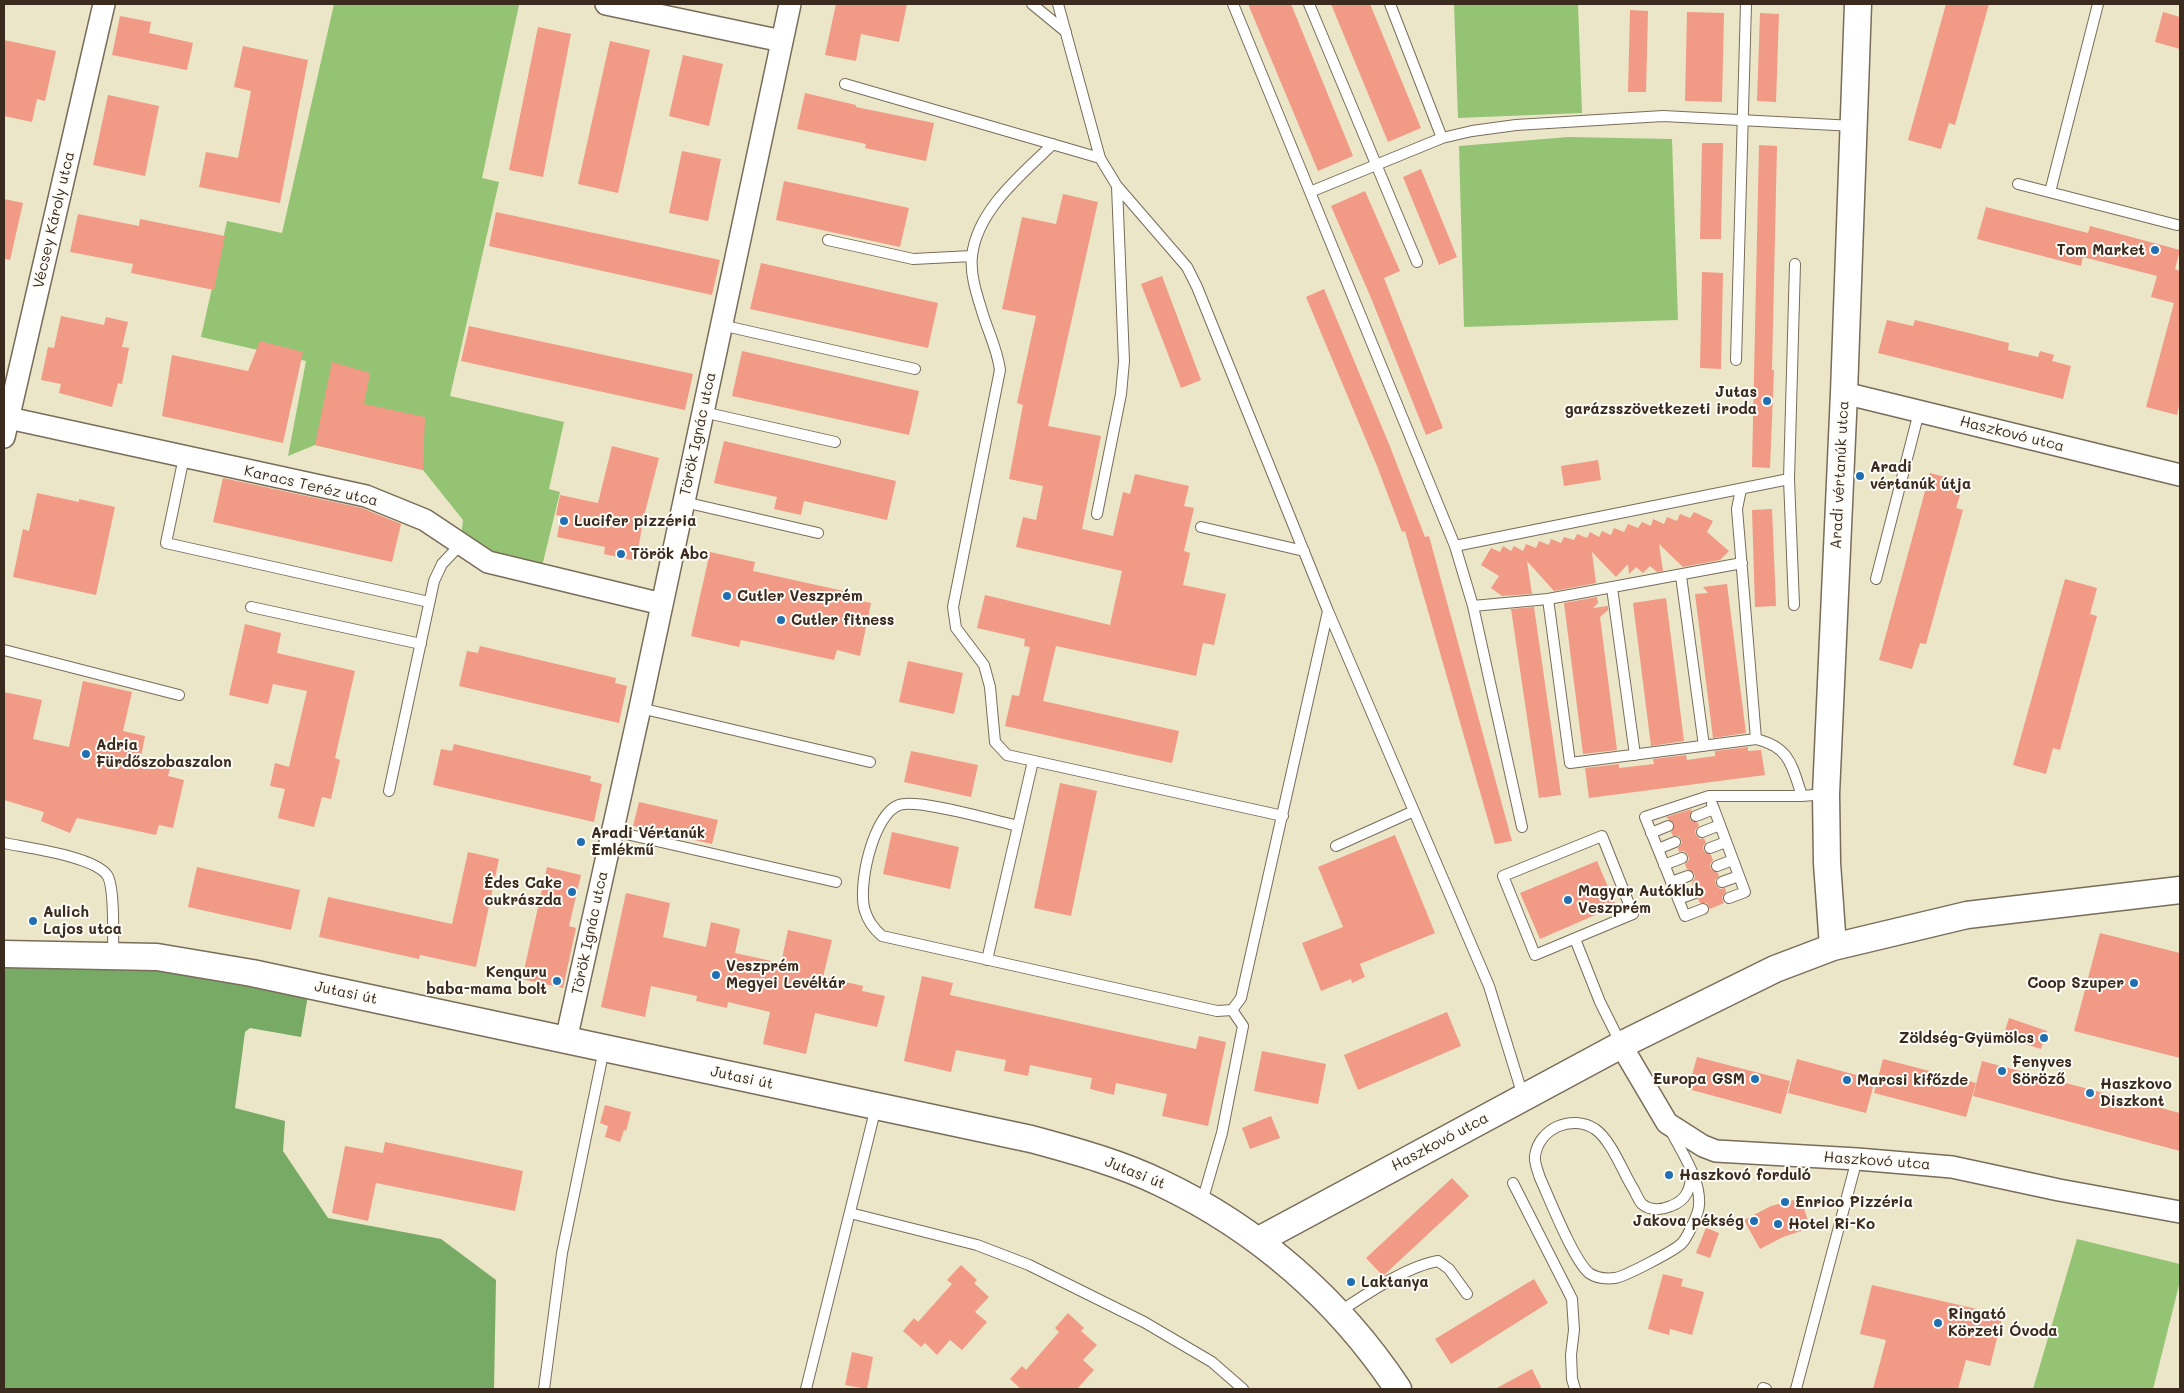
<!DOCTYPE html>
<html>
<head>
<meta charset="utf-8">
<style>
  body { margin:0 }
  #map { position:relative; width:2184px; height:1393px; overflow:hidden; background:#ece6c8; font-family:Mali,sans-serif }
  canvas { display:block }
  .frame { position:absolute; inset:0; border:5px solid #3b2a1e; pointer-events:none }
</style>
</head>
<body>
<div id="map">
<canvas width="2184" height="1393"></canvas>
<div class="frame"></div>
</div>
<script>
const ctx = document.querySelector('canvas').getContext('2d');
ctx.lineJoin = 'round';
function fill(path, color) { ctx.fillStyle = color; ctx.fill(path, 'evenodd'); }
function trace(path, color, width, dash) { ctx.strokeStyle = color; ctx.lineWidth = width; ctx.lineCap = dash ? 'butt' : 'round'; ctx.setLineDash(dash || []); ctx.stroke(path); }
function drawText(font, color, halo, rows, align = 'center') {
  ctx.font = font + ' Mali,sans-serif'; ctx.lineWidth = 4; ctx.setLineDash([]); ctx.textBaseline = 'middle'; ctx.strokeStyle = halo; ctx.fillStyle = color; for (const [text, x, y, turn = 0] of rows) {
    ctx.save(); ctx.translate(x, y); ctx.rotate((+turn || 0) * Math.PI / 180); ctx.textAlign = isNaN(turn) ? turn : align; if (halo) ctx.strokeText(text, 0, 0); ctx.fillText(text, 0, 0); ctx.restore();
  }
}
const green = new Path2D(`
  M334 4 519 5 482 178 499 182 450 396 564 422 549 489 560 492 540 575 460 545 463 520 423 470 315 445 288 456 306 361 201 337 227 221 282 233Z
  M1454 4H1578L1582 113 1458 118Z
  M1568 137 1672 139 1678 320 1464 327 1459 146Z
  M2077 1239 2180 1264V1281L2153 1389H2033Z`);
const forest = new Path2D(`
  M4 951 310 983 301 1037 250 1028 245 1032 235 1108 285 1121 283 1151 328 1218 441 1239 496 1280 494 1389H4Z`);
const building = new Path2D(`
  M836 4H907L899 42 861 34 856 61 825 55Z
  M1248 4H1291L1353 156 1318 171Z
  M1331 4H1370L1421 128 1388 142Z
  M1946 4H1989L1955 125 1949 123 1941 149 1908 140Z
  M1630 10 1648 11 1646 92H1628Z
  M1687 12 1724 13 1722 102 1685 101Z
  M2163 12 2180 17V49L2155 42Z
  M1760 13 1779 14 1776 102 1757 101Z
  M120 16 151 22 149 33 193 43 187 70 112 55Z
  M538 27 571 34 543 177 509 170Z
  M4 40 56 51 45 101 37 99 32 122 4 116Z
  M610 41 650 50 618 193 578 184Z
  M243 46 308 60 280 203 199 187 206 152 238 158 251 91 234 87Z
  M683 55 723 64 709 126 669 116Z
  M805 93 856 105V107L934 123 926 161 865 148 866 144 797 129Z
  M108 95 159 106 145 176 93 165Z
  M1702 143H1723L1721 239H1700Z
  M1759 145 1777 146 1772 370H1774L1770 468 1752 467Z
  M682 151 721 159 708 221 669 213Z
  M1421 169 1457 257 1439 265 1403 177Z
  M784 181 909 208 900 247 776 220Z
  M1365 191 1400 271 1384 278 1443 428 1426 435 1371 298 1331 206Z
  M1063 194 1098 202 1048 426 1101 436 1082 529 1113 536 1123 492 1130 494 1135 474 1189 486 1184 506 1194 508 1184 551 1190 553 1183 585 1226 594 1214 645 1203 643 1196 676 1056 646 1043 701 1179 731 1172 763 1005 726 1012 695 1019 696 1030 647 1024 646 1025 639 977 628 985 595 1110 625 1122 571 1016 547 1023 517 1036 520 1043 486 1009 479 1023 405 1017 403 1036 316 1002 309 1022 217 1056 224Z
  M4 199 23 203 10 260 4 259Z
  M1986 207 2088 233 2090 226 2180 250 2175 269 2180 271V401L2177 415 2146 407 2174 303 2151 297 2157 276 2083 257 2081 266 1977 239Z
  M496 212 720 260 712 295 489 246Z
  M78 214 139 226 140 219 225 236 214 290 131 273 133 264 70 252Z
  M761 263 938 303 928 348 750 309Z
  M1702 272 1723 273 1721 369 1700 368Z
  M1162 276 1201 380 1181 388 1141 284Z
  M1324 289 1389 444 1425 537 1429 536 1512 841 1495 844 1405 531 1402 532 1377 466 1306 297Z
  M61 316 104 325 106 317 128 322 122 347 129 348 122 384 118 383 112 407 59 393 61 384 41 380 48 347 54 348Z
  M1887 320 1913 326 1915 320 1969 333 2009 343 2008 350 2038 357 2040 351 2054 355 2052 361 2071 366 2063 399 1878 353Z
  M469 326 693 374 685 410 461 361Z
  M260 341 303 352 283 443 162 416 172 355 248 371Z
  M742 351 919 391 909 435 732 396Z
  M332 362 370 373 364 404 425 417 423 470 315 445Z
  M724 441 896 481 887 520 804 501 801 515 774 509 777 497 714 483Z
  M612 446 659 458 644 516 636 561 604 554 605 547 557 537 561 516 556 515 560 495 598 503Z
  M1598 460 1601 480 1564 486 1561 466Z
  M1930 473 1964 482 1956 508 1963 510 1926 644 1920 643 1912 669 1879 660Z
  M223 478 362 508 401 524 392 562 213 522Z
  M37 493 79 502V499L115 507 96 595 13 577 23 529 29 531Z
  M1772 509 1776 606 1755 607 1752 510Z
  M1694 512 1713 521 1707 532 1729 551 1720 560 1683 567 1659 544 1663 571 1657 572 1650 566 1643 573 1636 567 1629 574 1628 564 1616 577 1592 552 1596 583 1554 591 1527 561 1532 594 1502 596 1491 588 1499 576 1481 565 1491 548 1500 552 1503 546 1511 551 1514 546 1523 551 1526 544 1536 548 1539 541 1549 545 1551 539 1561 543 1564 537 1574 540 1577 534 1587 538 1590 532 1599 537 1602 531 1611 535 1614 528 1624 532 1628 524 1638 528 1642 522 1651 526 1653 519 1664 524 1667 517 1677 521 1680 514 1690 518Z
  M710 552 755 562 753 571 848 592 846 598 871 603 860 656 837 650 834 660 741 640 739 647 691 636Z
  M2065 579 2097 588 2090 614 2097 616 2060 750 2053 748 2046 774 2013 765Z
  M1727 584 1746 733 1713 738 1695 594 1708 593 1703 587Z
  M1597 597 1598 603 1593 608 1608 606V610L1600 617 1617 750 1583 754 1564 603Z
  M1666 598 1684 741 1651 746 1633 603Z
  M1534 607 1561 795 1539 798 1511 609Z
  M245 624 281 633 277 653 355 671 335 758 340 760 331 799 322 797 314 827 278 818 285 789 270 786 275 763 289 767 307 691 273 684 268 704 229 695Z
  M480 646 616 678 615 683 627 686 619 723 459 686 467 651 478 653Z
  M908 661 963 673 954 714 899 702Z
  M83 681 132 692 123 731 145 736 140 762 170 768 168 776 184 780 173 828 159 825 156 835 77 818 70 833 41 821 44 812 4 800V692L42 700 33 739 69 747Z
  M454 744 591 776 590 781 602 784 594 822 433 785 441 749 452 751Z
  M1748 747V751L1761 750 1765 775 1589 798 1585 768 1619 764V768L1654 764 1653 759 1686 755 1687 760 1715 756V751Z
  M911 751 978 765 971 797 904 782Z
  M1060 783 1097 791 1071 916 1034 908Z
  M639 802 718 820 712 844 633 826Z
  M1692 809 1690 819 1698 823 1699 826 1695 830 1696 835 1700 839 1704 838 1706 843 1703 846 1704 851 1711 855 1713 860 1710 864 1711 869 1718 873 1719 876 1715 880 1716 885 1720 889 1725 888 1726 892 1722 897 1724 903 1710 909 1707 903H1700L1698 899 1702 895 1701 890 1693 886 1692 882 1695 878 1694 873 1687 869 1685 864 1689 860 1688 855 1684 851 1679 852 1678 848 1682 843 1681 840 1679 836H1673L1671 832 1674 824 1666 817Z
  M892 832 959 847 950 889 883 874Z
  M1395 835 1435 933 1360 964 1365 977 1352 983 1351 979 1321 991 1302 943 1343 927 1318 867Z
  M468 852 499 859 476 967 420 955 419 959 319 937 328 897 452 924Z
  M1597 861 1616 906 1540 939 1520 893Z
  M197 867 300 890 291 930 188 907Z
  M547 867 581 875 569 926 576 928 563 988 522 979Z
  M626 893 670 903 663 937 706 947 711 922 740 929 735 953 781 963 788 930 832 940 823 977 863 986 862 991 885 996 877 1027 815 1013 806 1054 763 1044 770 1012 728 1002 727 1008 696 1001 697 996 651 986 645 1017 601 1007Z
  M2100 933 2180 953V1058L2074 1031Z
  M922 976 953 983 950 995 1196 1049 1199 1036 1226 1042 1208 1126 1162 1116 1167 1094 1116 1083 1114 1095 1090 1089 1092 1078 1030 1065 1028 1076 1004 1071 1006 1060 956 1050 951 1072 904 1061Z
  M1447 1012 1461 1046 1358 1090 1344 1055Z
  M2009 1018 2047 1031 2041 1049 2003 1037Z
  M1262 1051 1326 1064 1318 1104 1254 1091Z
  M1697 1057 1790 1081 1781 1114 1688 1089Z
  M1797 1059 1875 1080 1866 1113 1788 1093Z
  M1883 1059 1976 1083 1966 1117 1874 1093Z
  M1982 1061 2180 1113V1151L1973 1096Z
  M605 1105 631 1112 626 1131 624 1130 620 1142 605 1137 608 1126 600 1123Z
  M1271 1116 1280 1138 1250 1149 1242 1128Z
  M385 1142 523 1171 515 1211 376 1183 368 1221 332 1213 345 1146 383 1153Z
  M1452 1178 1469 1196 1383 1276 1366 1258Z
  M1801 1198 1810 1228 1783 1237 1760 1249 1744 1220 1771 1206Z
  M1706 1228 1719 1233 1710 1258 1696 1253Z
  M961 1265 977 1280 974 1283 989 1297 975 1312 987 1322 962 1350 950 1340 937 1355 925 1343 921 1347 903 1331 914 1318 918 1322 952 1284 947 1280Z
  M1663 1274 1683 1279 1681 1286 1704 1292 1692 1335 1670 1329 1669 1335 1648 1329Z
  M1534 1279 1548 1303 1451 1364 1435 1339Z
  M1872 1285 2003 1315 1990 1366 1966 1360 1958 1389H1873L1886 1340 1860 1334Z
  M1068 1313 1084 1328 1081 1331 1097 1345 1083 1360 1094 1370 1077 1389H1021L1010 1379 1022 1366 1026 1370 1059 1332 1055 1328Z
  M852 1352 873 1357 867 1389 845 1385Z
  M1532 1369 1542 1389H1495Z`);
const service = new Path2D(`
  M1032 4 1066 32
  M1233 4 1455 546 1473 606 1522 827
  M1309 4 1417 262
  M1390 4 1442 138
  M845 84 1100 158
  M1053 144C1022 174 977 210 972 256 970 273 976 292 981 308 987 330 997 347 1000 370L953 607 956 628 984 665 990 687 995 742 1007 755 1283 816
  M2018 184 2177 225
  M1310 192 1442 138 1472 131 1516 125 1663 116 1854 126
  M2050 192 2098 4
  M828 240 913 259 972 256
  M721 325 915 369
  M1736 360 1746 4
  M703 412 835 442
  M184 457 166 543 429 602
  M1789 479 1794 605
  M684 502 818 533
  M1097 514 1121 394 1124 361 1117 186
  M1201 527 1304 551
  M1455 546 1789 479 1795 264
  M1681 576 1704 746
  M1876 579 1919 412
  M1612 588 1635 755
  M1548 599 1570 763 1756 739 1737 509 1741 489
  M1473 606 1548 599 1742 563
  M251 607 421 644
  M1328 611 1489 986 1523 1096
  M4 650 179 695
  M640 708 870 762
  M1756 739C1790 747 1792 766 1802 796
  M389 791 434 581 442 564 460 545
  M1714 809 1745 892 1729 898
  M1696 816 1714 809 1712 804
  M1018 826C996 821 917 798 899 805 873 814 857 887 865 911 868 921 874 929 882 936L1217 1011 1232 1010 1241 998 1328 611 1197 287 1187 267 1117 186 1100 158 1058 4
  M613 831 836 882
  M1702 832 1720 825
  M1651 833 1668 826
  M1602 836 1633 914 1535 955 1503 876Z
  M4 843C27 848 93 856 107 875 115 886 113 940 113 956
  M1336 846 1414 811
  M1710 848 1726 842
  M1658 849 1675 842
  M1664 865 1682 858
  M1717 866 1733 860
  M1671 882 1688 876
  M1722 882 1739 876
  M1678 899 1695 893
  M1703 909 1685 916 1645 817 1709 796H1802L1825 794
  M1575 939 1600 1002 1621 1044
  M987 960 1033 761
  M1671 1131C1682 1153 1701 1180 1699 1205 1699 1213 1687 1238 1682 1243 1676 1250 1624 1277 1615 1278 1606 1279 1596 1278 1589 1273 1573 1259 1550 1200 1540 1178 1538 1171 1534 1163 1535 1156 1539 1128 1572 1114 1595 1129 1612 1141 1623 1173 1634 1190 1636 1194 1639 1201 1642 1204 1650 1211 1662 1210 1671 1206 1687 1200 1690 1189 1692 1173
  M1513 1183 1572 1299 1574 1330 1571 1355 1572 1379 1575 1389
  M1202 1202 1222 1133 1243 1026 1232 1010
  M850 1213 977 1245 1029 1265 1144 1322 1212 1362 1243 1389
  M1339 1312C1365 1295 1407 1266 1438 1261L1449 1269 1467 1294
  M1763 1388 1766 1389
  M544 1389 562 1253 604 1049
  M806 1389 876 1107
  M1796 1389 1857 1159`);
const minor = new Path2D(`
  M606 4 782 41
  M1844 393 2180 475
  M4 417 366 496 425 520 488 562 662 604
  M4 437 104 4
  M566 1040 640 708 790 4
  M1621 1045 1667 1123 1703 1146 1716 1151 1857 1159 1952 1167 2059 1190 2180 1212`);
const tertiary = new Path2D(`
  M1833 947 1827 863 1826 794 1844 393 1858 4
  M4 954 157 957 252 973 1031 1139C1075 1151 1120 1163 1161 1183 1258 1229 1339 1300 1398 1389
  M1259 1240 1621 1045 1775 969 1833 947 1967 915 2180 890`);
const markers = [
  [2155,250,5,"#1f6fb2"],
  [1767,401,5,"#1f6fb2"],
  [1860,476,5,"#1f6fb2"],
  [564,521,5,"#1f6fb2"],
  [621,554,5,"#1f6fb2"],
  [727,596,5,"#1f6fb2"],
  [781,620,5,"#1f6fb2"],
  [86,754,5,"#1f6fb2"],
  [581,842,5,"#1f6fb2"],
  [572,892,5,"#1f6fb2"],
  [1568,900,5,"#1f6fb2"],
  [33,921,5,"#1f6fb2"],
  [716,975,5,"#1f6fb2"],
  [557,981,5,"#1f6fb2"],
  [2134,983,5,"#1f6fb2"],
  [2044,1038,5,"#1f6fb2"],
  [2002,1071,5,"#1f6fb2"],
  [1755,1079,5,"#1f6fb2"],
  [1847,1080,5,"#1f6fb2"],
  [2090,1093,5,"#1f6fb2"],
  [1669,1175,5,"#1f6fb2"],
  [1785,1202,5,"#1f6fb2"],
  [1754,1221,5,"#1f6fb2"],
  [1778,1224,5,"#1f6fb2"],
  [1351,1282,5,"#1f6fb2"],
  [1938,1323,5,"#1f6fb2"]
];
const streetNames = [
  ["Vécsey Károly utca",54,220,-77],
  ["Török Ignác utca",698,434,-78],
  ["Haszkovó utca",2012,434,14],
  ["Aradi vértanúk utca",1840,475,-87],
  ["Karacs Teréz utca",311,486,13],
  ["Török Ignác utca",590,933,-78],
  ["Jutasi út",346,993,12],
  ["Jutasi út",742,1078,12],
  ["Haszkovó utca",1440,1142,-28],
  ["Haszkovó utca",1877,1161,4],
  ["Jutasi út",1135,1173,22]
];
const poiNames = [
  ["Tom Market",2145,250,"right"],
  ["Jutas",1757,392,"right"],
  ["garázsszövetkezeti iroda",1757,409,"right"],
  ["Aradi",1870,467],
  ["vértanúk útja",1870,484],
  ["Lucifer pizzéria",574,521],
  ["Török Abc",631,554],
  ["Cutler Veszprém",737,596],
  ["Cutler fitness",791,620],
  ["Adria",96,745],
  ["Fürdőszobaszalon",96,762],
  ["Aradi Vértanúk",591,833],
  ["Emlékmű",591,850],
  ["Édes Cake",562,883,"right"],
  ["cukrászda",562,900,"right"],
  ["Magyar Autóklub",1578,891],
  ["Veszprém",1578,908],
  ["Aulich",43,912],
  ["Lajos utca",43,929],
  ["Veszprém",726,966],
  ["Megyei Levéltár",726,983],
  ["Kenguru",547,972,"right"],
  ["baba-mama bolt",547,989,"right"],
  ["Coop Szuper",2124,983,"right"],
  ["Zöldség-Gyümölcs",2034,1038,"right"],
  ["Fenyves",2012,1062],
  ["Söröző",2012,1079],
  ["Europa GSM",1745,1079,"right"],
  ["Marcsi kifőzde",1857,1080],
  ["Haszkovo",2100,1084],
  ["Diszkont",2100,1101],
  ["Haszkovó forduló",1679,1175],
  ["Enrico Pizzéria",1795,1202],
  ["Jakova pékség",1744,1221,"right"],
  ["Hotel Ri-Ko",1788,1224],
  ["Laktanya",1361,1282],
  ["Ringató",1948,1314],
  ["Körzeti Óvoda",1948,1331]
];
fill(green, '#94c473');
fill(forest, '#77aa65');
fill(building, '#f19a86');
trace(service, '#796c5a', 12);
trace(minor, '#796c5a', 24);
trace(tertiary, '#796c5a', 29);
trace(service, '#fff', 10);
trace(minor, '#fff', 21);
trace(tertiary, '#fff', 26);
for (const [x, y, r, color] of markers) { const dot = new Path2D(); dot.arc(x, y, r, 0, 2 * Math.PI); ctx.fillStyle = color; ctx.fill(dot); trace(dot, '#fdfcf7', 2); }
drawText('15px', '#3b2a1e', '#fdfcf7', streetNames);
drawText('bold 15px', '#3b2a1e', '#fdfcf7', poiNames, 'left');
</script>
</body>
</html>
